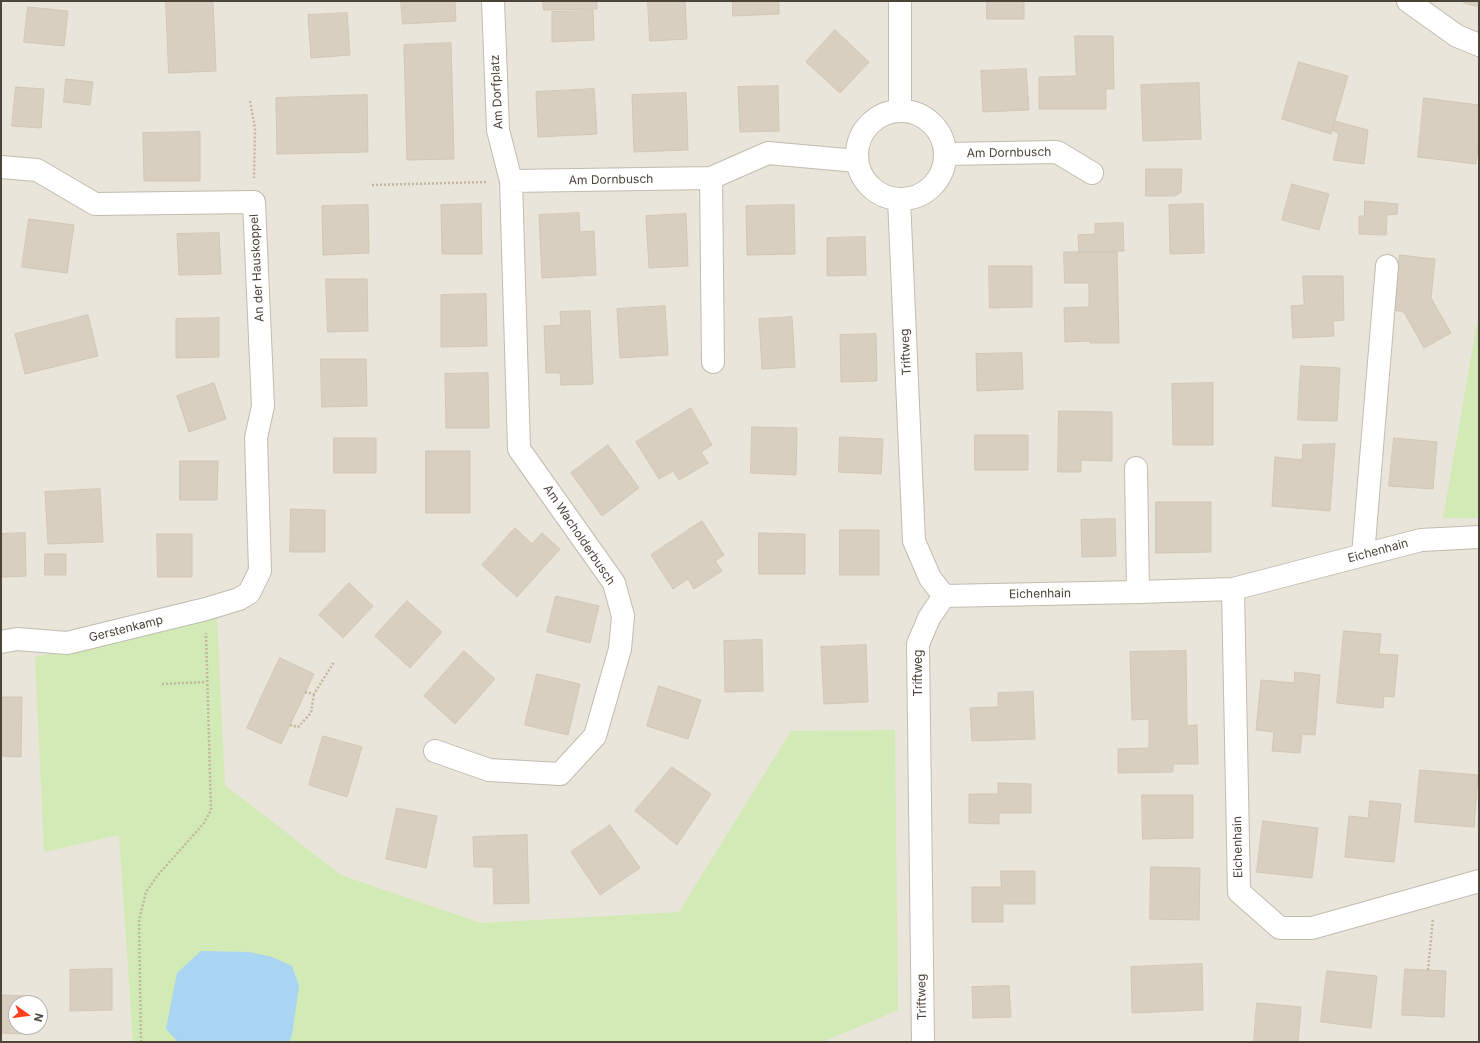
<!DOCTYPE html>
<html>
<head>
<meta charset="utf-8">
<style>
  body { margin:0 }
  #map { position:relative; width:1480px; height:1043px; overflow:hidden; background:#f6f3ec; font-family:Inter,sans-serif }
  canvas { display:block }
  .frame { position:absolute; inset:0; border:2px solid #4b4439; pointer-events:none }
  .north { position:absolute; left:8px; top:995px; width:40px; height:40px; box-sizing:border-box; background:#fff; border:1px solid #b7b4b0; border-radius:50%; rotate:104deg; font-size:11px; font-weight:700; line-height:16px; text-align:center; color:#4b4439 }
  .north::after { content:''; display:block; margin:auto; width:14px; height:18px; background:#fc3f1d; clip-path:polygon(50% 0,100% 100%,50% 72%,0 100%) }
</style>
</head>
<body>
<div id="map">
<canvas width="1480" height="1043"></canvas>
<div class="frame"></div>
<div class="north">N</div>
</div>
<script>
const ctx = document.querySelector('canvas').getContext('2d');
ctx.lineJoin = 'round';
function fill(path, color) { ctx.fillStyle = color; ctx.fill(path, 'evenodd'); }
function trace(path, color, width, dash) { ctx.strokeStyle = color; ctx.lineWidth = width; ctx.lineCap = dash ? 'butt' : 'round'; ctx.setLineDash(dash || []); ctx.stroke(path); }
function drawText(font, color, halo, rows, align = 'center') {
  ctx.font = font + ' Inter,sans-serif'; ctx.lineWidth = 3.5; ctx.setLineDash([]); ctx.textBaseline = 'middle'; ctx.strokeStyle = halo; ctx.fillStyle = color; for (const [text, x, y, turn = 0] of rows) {
    ctx.save(); ctx.translate(x, y); ctx.rotate((+turn || 0) * Math.PI / 180); ctx.textAlign = isNaN(turn) ? turn : align; if (halo) ctx.strokeText(text, 0, 0); ctx.fillText(text, 0, 0); ctx.restore();
  }
}
const residential = new Path2D(`
  M1 1H1479V1042H1ZM16 1003H40V1027H16Z`);
const green = new Path2D(`
  M1477 323H1479V518H1443Z
  M217 618 225 785 341 875 481 923 679 912 791 731 895 730 898 1010 823 1042H133L119 835 44 852 35 657Z`);
const water = new Path2D(`
  M201 951 249 952 272 957 292 966 299 986 292 1035 289 1042H178L166 1029 177 973Z`);
const building = new Path2D(`
  M166 1H213L216 71 169 73Z
  M401 1H455L456 21 403 24Z
  M543 1H597V9L544 10Z
  M648 1H685L687 39 650 41Z
  M733 1H779V14L733 16Z
  M987 1H1024V19H987Z
  M1465 1H1479V7L1464 3Z
  M28 7 68 11 64 46 24 42Z
  M593 11 594 40 552 42V12Z
  M347 13 350 55 311 58 308 15Z
  M835 30 869 62 840 93 806 62Z
  M1075 36H1113L1114 89H1106V109H1039V77L1076 76Z
  M451 43 454 159 407 160 404 45Z
  M1299 62 1348 76 1331 134 1282 119Z
  M1026 69 1029 110 983 112 981 71Z
  M66 79 93 82 90 105 64 102Z
  M1199 83 1201 139 1143 141 1141 85Z
  M778 86 779 131 740 132 738 87Z
  M16 87 44 89 41 128 12 126Z
  M594 89 597 134 538 137 536 92Z
  M686 93 688 150 634 152 632 95Z
  M367 95 368 152 277 154 276 98Z
  M1424 98 1479 105V136L1476 164 1418 157Z
  M1335 121 1368 130 1364 164 1333 160 1339 134 1333 130Z
  M200 132V181H144L143 133Z
  M1146 169H1182L1181 192 1175 196H1146Z
  M1292 184 1329 194 1319 230 1282 220Z
  M1365 201 1398 204 1397 214 1387 215 1386 235 1359 234V216H1364Z
  M481 204 482 254H442L441 205Z
  M1203 204 1204 253 1170 254 1169 205Z
  M368 205 369 253 323 255 322 206Z
  M794 205 795 254 747 255 746 206Z
  M579 213 580 232 594 231 596 275 542 278 539 215Z
  M686 214 688 266 649 268 646 216Z
  M29 219 74 225 67 273 22 267Z
  M1123 223 1124 251 1079 252 1078 235 1095 234V224Z
  M219 233 221 274 179 275 177 234Z
  M865 237 866 275 827 276V238Z
  M1064 252H1117L1119 343H1090V341L1065 342 1064 308 1089 307V283H1065Z
  M1400 255 1435 259 1431 298 1451 333 1424 348 1404 312 1393 310Z
  M989 266H1032V307L990 308Z
  M1303 276H1343L1344 320 1333 321 1334 336 1293 338 1291 306 1304 305Z
  M326 279H367L368 331 328 332Z
  M486 294 487 346 441 347V295Z
  M665 306 668 355 620 358 617 309Z
  M590 311 593 384 561 385 560 373H546L544 326 561 325 560 312Z
  M88 315 98 356 25 374 15 334Z
  M792 317 795 367 762 369 759 319Z
  M219 318V357L176 358V319Z
  M876 334 877 381 841 382 840 335Z
  M1022 353 1023 389 977 391 976 354Z
  M321 359H366L367 406 322 407Z
  M1301 366 1340 368 1337 421 1298 420Z
  M488 373 489 428H446L445 374Z
  M214 383 226 419 189 432 177 396Z
  M1213 383V445H1173L1172 384Z
  M691 408 712 445 701 452 708 463 679 480 673 471 659 479 636 442Z
  M1059 411 1112 412V461L1081 460V472H1058Z
  M752 427 797 428 796 475 751 473Z
  M975 435H1028V470H975Z
  M840 437 883 439 881 474 839 472Z
  M334 438H376V473H334Z
  M1394 438 1437 442 1433 489 1389 486Z
  M1335 444 1330 511 1272 506 1275 457 1302 460 1303 445Z
  M608 445 639 488 602 516 571 473Z
  M426 451H470V513H426Z
  M180 461H218L217 500H180Z
  M100 489 103 542 48 544 45 492Z
  M1156 502H1211V552L1156 553Z
  M291 509 325 510V552H290Z
  M1115 519 1116 556 1082 557 1081 520Z
  M702 521 724 555 715 561 722 571 694 589 688 579 673 589 651 555Z
  M515 528 532 544 542 533 560 549 517 597 482 565Z
  M840 530H879V575H840Z
  M25 533 26 576 1 577V534Z
  M759 533 805 534V574H759Z
  M157 534H192V577H158Z
  M45 554H66V575H45Z
  M349 583 373 606 343 638 319 615Z
  M556 596 599 606 590 643 547 632Z
  M407 601 442 632 410 668 375 636Z
  M1344 631 1381 634 1379 654 1398 655 1394 697 1384 696 1383 708 1337 703Z
  M762 640 763 691 725 692 724 641Z
  M866 645 868 702 824 704 821 647Z
  M464 651 495 679 455 724 424 696Z
  M1186 651 1187 726 1197 725 1198 764H1173V772L1118 773V749L1149 748V719L1132 720 1130 652Z
  M280 658 314 674 281 744 247 728Z
  M1295 672 1320 675 1315 735 1302 734 1300 753 1272 751 1274 732 1256 730 1261 680 1294 683Z
  M537 674 580 684 568 735 525 725Z
  M659 686 701 700 688 739 647 726Z
  M1033 692 1035 739 972 741 970 708 998 707V693Z
  M1 697H22L21 757 1 756Z
  M323 736 362 747 347 797 309 785Z
  M672 767 711 794 677 845 635 811Z
  M1420 770 1478 775 1474 827 1415 822Z
  M998 783 1031 784V813H999V824L969 823V794H998Z
  M1142 795H1193V838L1143 839Z
  M1370 801 1401 804 1394 862 1345 857 1349 816 1368 818Z
  M397 808 437 816 426 868 386 859Z
  M1263 821 1318 828 1312 878 1257 872Z
  M610 825 640 868 600 895 571 852Z
  M527 835 529 903 494 904 493 867H474L473 837Z
  M1151 867 1200 868 1199 920 1150 919Z
  M1001 871H1035V904H1003V922H972V887H1001Z
  M1202 964 1203 1010 1132 1013 1131 967Z
  M112 969V1010L70 1011V970Z
  M1405 969 1446 971 1444 1017 1402 1015Z
  M1327 971 1377 976 1371 1028 1321 1022Z
  M1009 986 1011 1017 973 1018 972 987Z
  M1 995 25 996V1003H16V1027H24V1034L1 1033Z
  M1257 1003 1301 1007 1298 1042H1254Z`);
const path = new Path2D(`
  M250 101 255 128 254 178
  M372 185 487 182
  M162 684 206 682
  M305 692 314 694 334 662
  M290 725 298 727 311 713 314 694
  M1428 970 1433 918
  M141 1042 139 920 146 892 158 875 204 823 211 810 206 633`);
const minor = new Path2D(`
  M1408 1 1457 36 1479 45
  M900 111V1
  M857 155a44 44 0 1 1 88 0a44 44 0 1 1-88 0Z
  M945 154 1057 152 1092 173
  M1 167 37 170 95 204 254 202 263 406 256 438 260 571 249 593 239 599 206 609 67 643 17 639 1 642
  M711 178 713 362
  M511 181 711 178 768 153 857 161
  M899 199 914 541 930 578 944 596 929 618 918 644 923 1042
  M1136 468 1138 592
  M1363 555 1387 266
  M1233 589 1239 892 1280 928H1312L1479 881
  M944 596 1138 592 1233 589 1421 540 1479 537
  M435 751 489 770 560 774 595 736 620 649 623 616 614 583 519 449 511 181 498 130 493 1`);
const streetNames = [
  ["Am Dorfplatz",497,92,-93],
  ["Am Dornbusch",1009,153,-1],
  ["Am Dornbusch",611,180,-1],
  ["An der Hauskoppel",257,268,-93],
  ["Triftweg",906,352,-93],
  ["Am Wacholderbusch",579,535,56],
  ["Eichenhain",1378,551,-15],
  ["Eichenhain",1040,594,-1],
  ["Gerstenkamp",126,629,-14],
  ["Triftweg",918,673,-90],
  ["Eichenhain",1238,847,-91],
  ["Triftweg",922,997,-91]
];
fill(residential, '#eae5da');
fill(green, '#d2eab5');
fill(water, '#a9d4f2');
fill(building, '#d8cfc1');
trace(building, '#d3c7b4', 1);
trace(minor, '#c2bbae', 24);
trace(path, '#c4b79f', 2.5, [2, 2]);
trace(minor, '#fff', 22);
drawText('12px', '#4b4439', '#fff', streetNames);
</script>
</body>
</html>
